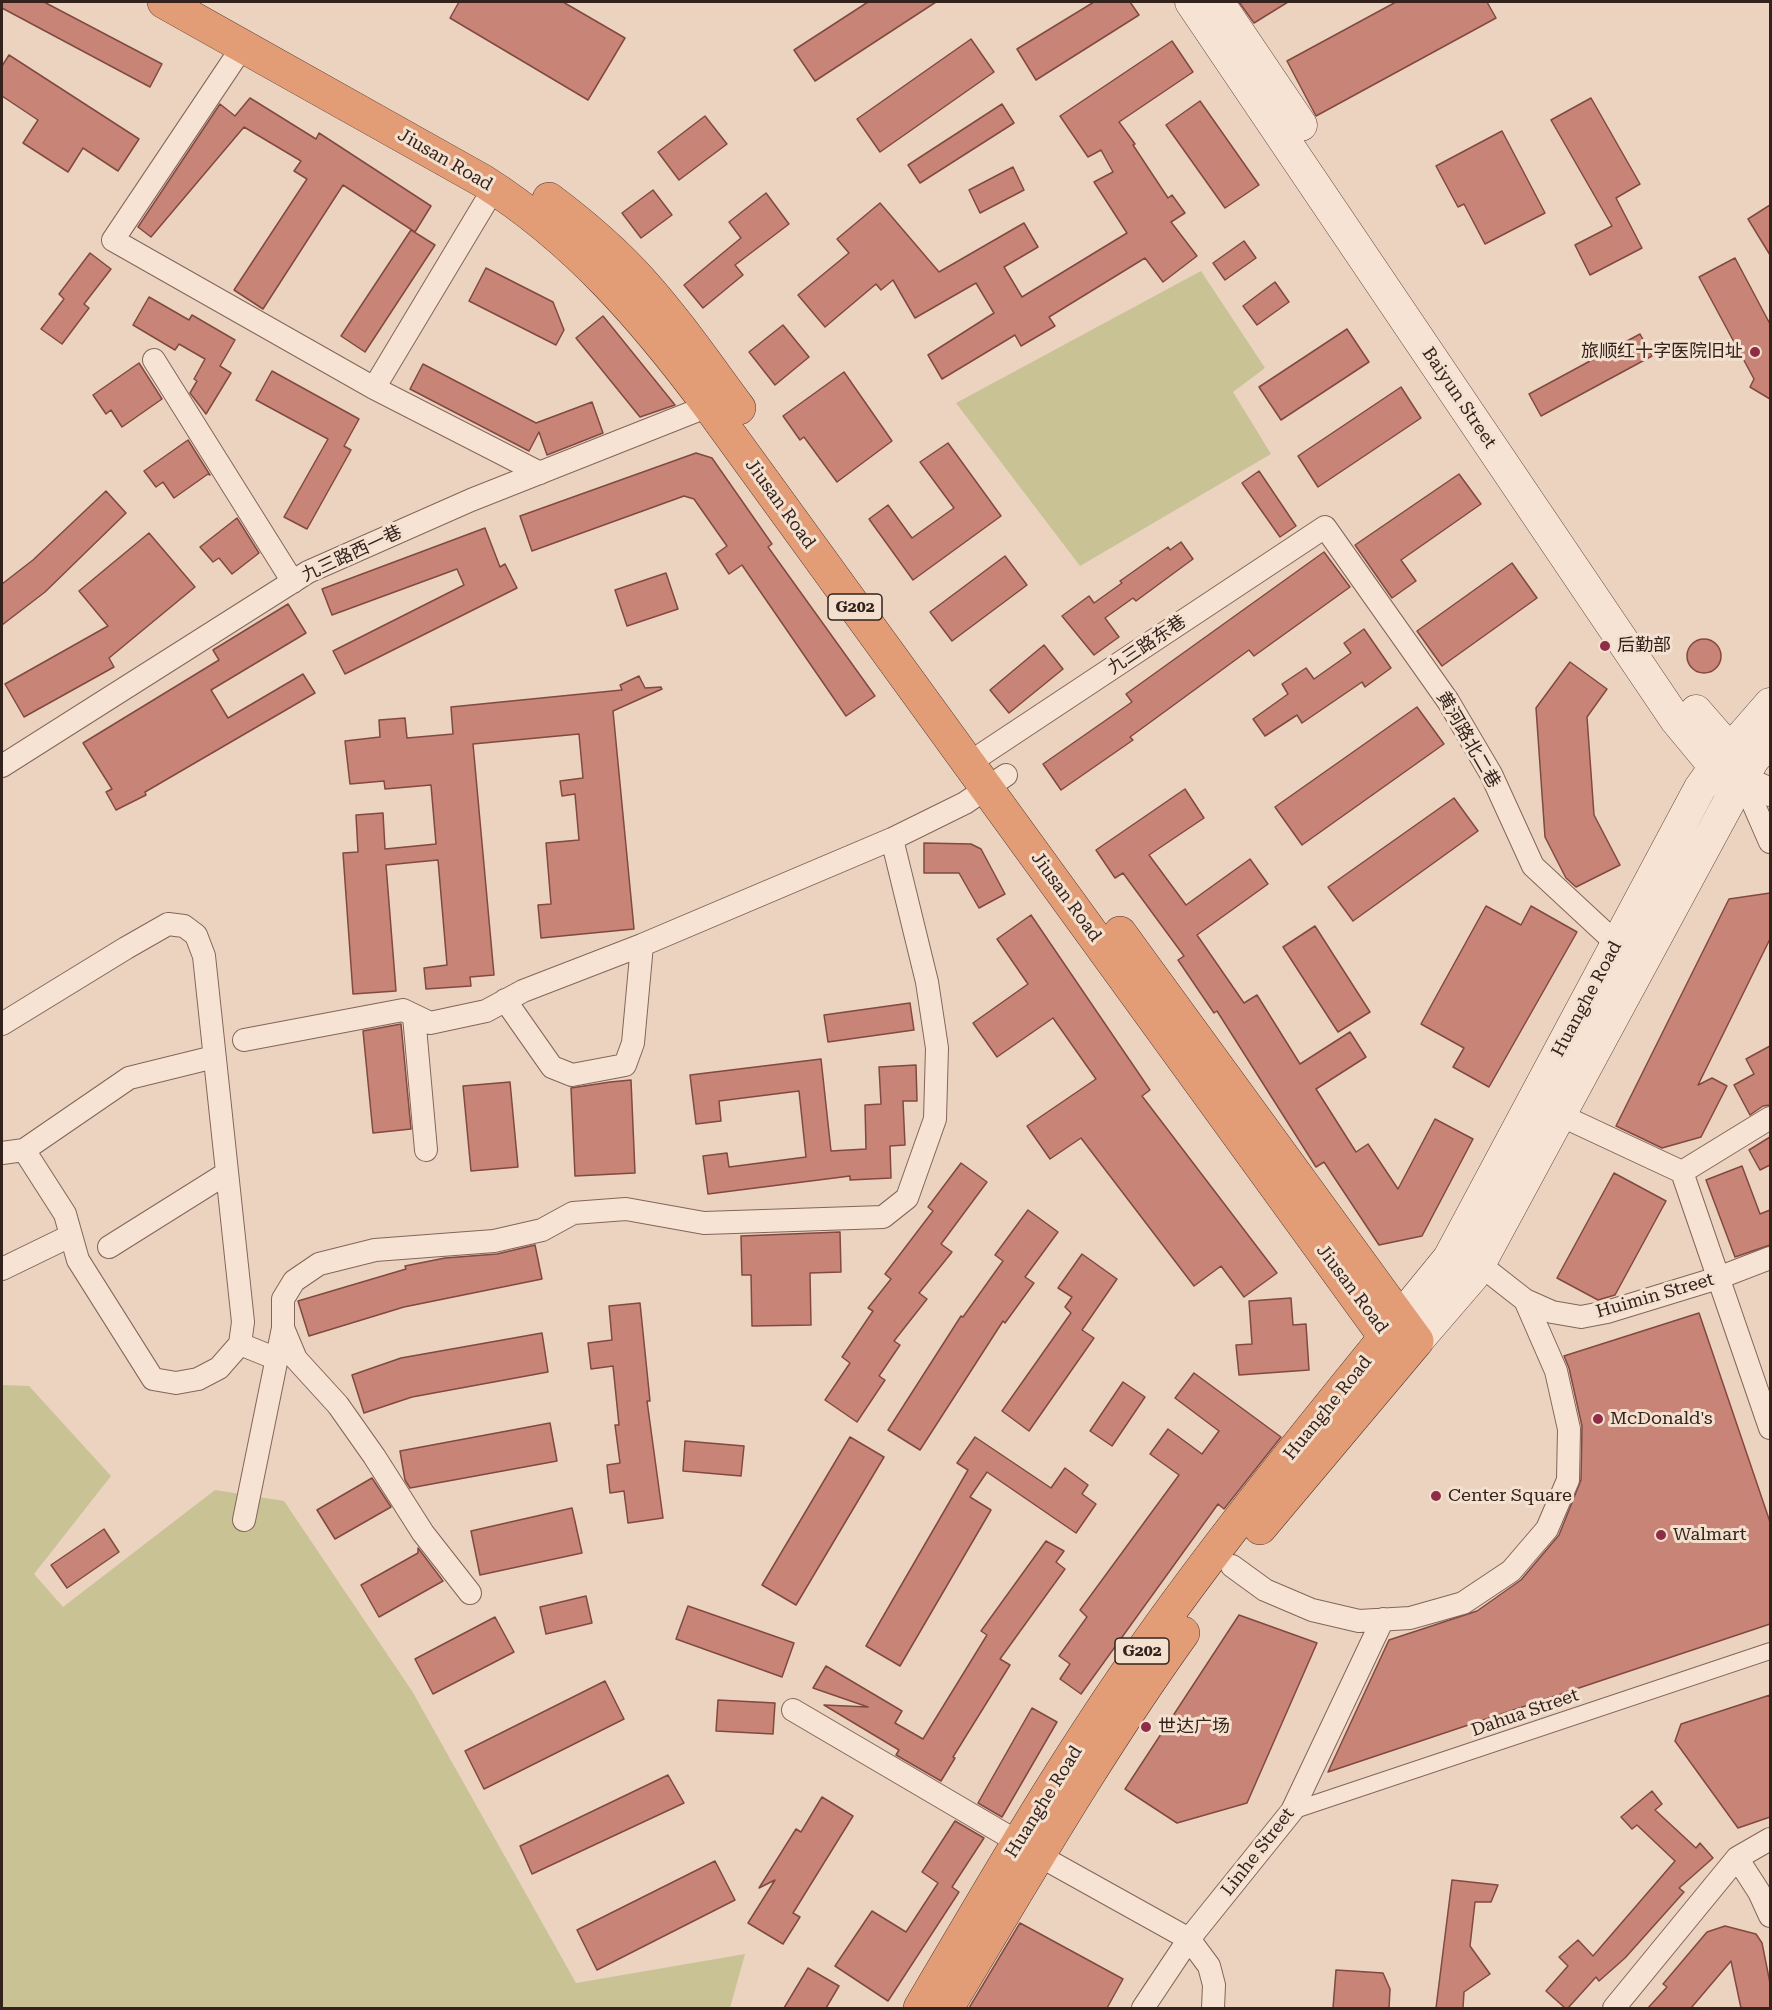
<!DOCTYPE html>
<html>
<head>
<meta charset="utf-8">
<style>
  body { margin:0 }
  #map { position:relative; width:1772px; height:2010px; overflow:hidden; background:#ebd3c0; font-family:"Roboto Serif",serif }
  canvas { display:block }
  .frame { position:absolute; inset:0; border:3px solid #34221d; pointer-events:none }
</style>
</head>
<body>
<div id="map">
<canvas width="1772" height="2010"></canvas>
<div class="frame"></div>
</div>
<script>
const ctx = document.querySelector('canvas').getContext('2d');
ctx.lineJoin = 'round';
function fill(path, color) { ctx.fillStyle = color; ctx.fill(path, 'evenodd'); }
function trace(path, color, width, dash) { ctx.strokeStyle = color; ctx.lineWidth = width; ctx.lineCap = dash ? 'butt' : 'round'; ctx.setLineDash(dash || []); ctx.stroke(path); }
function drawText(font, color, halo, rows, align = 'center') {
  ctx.font = font + ' "Roboto Serif","Noto Sans SC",serif'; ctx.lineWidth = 6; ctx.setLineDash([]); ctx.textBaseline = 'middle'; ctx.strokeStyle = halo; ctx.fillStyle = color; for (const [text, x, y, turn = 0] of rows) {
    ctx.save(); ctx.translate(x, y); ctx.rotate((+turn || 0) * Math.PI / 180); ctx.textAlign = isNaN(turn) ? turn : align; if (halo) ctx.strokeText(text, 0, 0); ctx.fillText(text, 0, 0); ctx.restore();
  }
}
const green = new Path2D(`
  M1201 271 1265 368 1233 392 1271 454 1080 566 956 403Z
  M2 1385 29 1386 111 1476 34 1574 63 1607 215 1490 284 1501 412 1691 576 1983 745 1954 730 2008H2Z`);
const building = new Path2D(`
  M2 2H44L162 64 150 87 2 8Z
  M459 2H563L625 38 588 100 450 18Z
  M868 2H936L815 81 794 50Z
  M1094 2H1130L1139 15 1036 80 1017 49Z
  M1239 2H1288L1254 23Z
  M1396 2H1487L1496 18 1316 116 1287 61Z
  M971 39 994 72 880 152 857 119Z
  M1172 41 1193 72 1119 122 1135 144 1133 145 1168 198 1172 195 1185 213 1171 222 1197 256 1163 282 1145 258 1049 317 1055 326 1021 346 1015 335 942 379 928 355 994 313 976 283 915 318 893 280 881 290 876 284 825 327 798 295 849 253 837 239 880 203 939 272 1024 223 1038 247 1004 267 1022 297 1127 233 1094 182 1113 172 1101 150 1088 157 1060 116Z
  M9 55 139 139 118 171 83 148 68 172 23 143 38 120 2 96V66Z
  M250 98 316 139 319 133 431 206 415 232 343 185 263 309 234 290 307 179 294 171 301 161 244 127 151 237 138 227 220 104 235 116Z
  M1591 98 1640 184 1616 198 1642 248 1590 275 1575 245 1612 226 1551 120Z
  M1200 101 1259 185 1225 208 1166 125Z
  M1002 104 1014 123 920 183 908 165Z
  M705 116 727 144 679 180 658 152Z
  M1502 131 1545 213 1485 244 1464 204 1458 207 1436 166Z
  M1013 167 1024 190 980 213 969 190Z
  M653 190 672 215 641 238 622 213Z
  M766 193 789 224 735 265 743 275 703 308 684 285 741 238 729 222Z
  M1770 205V255L1748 219Z
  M411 230 435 245 365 352 341 336Z
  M1244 241 1256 258 1225 280 1213 263Z
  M90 253 111 269 84 304 89 308 62 344 41 329 64 299 59 294Z
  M1735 258 1770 324V399L1750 387 1754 379 1699 277Z
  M486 268 553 302 564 330 556 345 469 301Z
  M1275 282 1289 302 1257 325 1243 306Z
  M149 297 189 320 192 315 235 340 220 366 231 373 206 414 190 393 197 381 194 379 205 359 179 344 175 350 133 325Z
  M603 316 675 405 640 417 576 338Z
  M783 325 809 357 775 385 749 352Z
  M1347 329 1369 362 1281 420 1259 387Z
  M1640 334 1652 356 1541 416 1529 394Z
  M139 363 162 399 122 427 111 410 106 414 93 395Z
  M423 364 536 423 592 402 603 433 547 455 539 432 529 451 410 389Z
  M272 371 359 419 344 446 351 450 307 529 284 517 328 439 256 400Z
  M844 372 892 441 837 482 804 437 800 440 783 416Z
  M1401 387 1421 418 1318 487 1298 456Z
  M188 440 210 475 208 474 174 498 163 482 156 487 144 471Z
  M948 443 1001 516 913 580 869 519 888 505 912 538 954 508 920 462Z
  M696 453 712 458 772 544 768 547 875 696 846 716 742 565 729 574 716 554 727 546 694 499 684 496 532 551 520 516Z
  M1259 471 1296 526 1280 537 1242 483Z
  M1459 474 1481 504 1401 560 1416 581 1392 598 1355 545Z
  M106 491 126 513 45 592 2 625V584L33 560Z
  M237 518 259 553 232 574 219 558 213 562 200 547Z
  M485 528 500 567 505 564 517 588 345 674 333 651 464 585 457 569 332 615 322 589Z
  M149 533 195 587 109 658 114 667 24 717 5 684 108 626 79 591Z
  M1181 542 1193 559 1136 601 1133 598 1105 618 1119 637 1094 655 1062 616 1089 596 1094 603 1122 583 1120 581 1168 547 1170 550Z
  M1324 552 1350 587 1254 656 1249 650 1130 737 1133 740 1061 790 1043 764 1132 702 1126 694Z
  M1005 556 1027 585 952 641 930 612Z
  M1512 563 1537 598 1442 666 1417 631Z
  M666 573 678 609 627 626 615 590Z
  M288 604 306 633 211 690 228 718 303 674 315 693 145 792 146 795 116 810 106 792 112 789 83 743 219 660 213 650Z
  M1364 629 1391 668 1365 687 1362 682 1302 723 1297 715 1265 736 1253 719 1288 694 1282 684 1306 668 1314 679 1351 653 1344 643Z
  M1687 656a17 17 0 1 1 34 0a17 17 0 1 1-34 0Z
  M1044 645 1063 669 1009 713 990 690Z
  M1570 662 1607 689 1587 717 1594 815 1620 865 1576 887 1566 878 1545 837 1536 708Z
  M639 676 645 688 661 687 662 689 613 711 634 929 541 938 538 905 551 904 546 843 579 840 575 794 562 796 560 781 583 778 579 734 473 744 494 975 470 977 471 986 426 989 424 968 447 965 438 860 386 865 396 991 353 994 343 853 358 852 356 815 383 813 385 849 436 844 431 785 385 789 384 781 350 784 345 741 380 737 379 720 405 718 407 738 453 734 451 707 622 690 620 685Z
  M1417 707 1444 744 1302 845 1275 807Z
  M1185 789 1204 818 1149 855 1186 905 1250 859 1268 884 1197 935 1244 1003 1257 995 1300 1064 1350 1032 1366 1057 1316 1089 1356 1152 1368 1144 1398 1189 1435 1119 1473 1139 1422 1236 1379 1245 1324 1162 1316 1167 1217 1011 1214 1013 1178 960 1184 956 1123 873 1115 878 1096 850Z
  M1454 798 1478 831 1353 921 1328 887Z
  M924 843 971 844 981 849 1005 894 979 908 959 873H924Z
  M1770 893V939L1698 1085 1712 1078 1727 1086 1701 1137 1662 1148 1616 1126 1729 899Z
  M1486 906 1521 925 1531 906 1577 932 1489 1087 1453 1067 1464 1048 1421 1024Z
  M1031 915 1150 1090 1142 1096 1277 1273 1244 1297 1221 1266 1194 1286 1081 1138 1050 1159 1027 1126 1096 1079 1053 1018 997 1057 973 1023 1028 984 997 939Z
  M1315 926 1370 1012 1338 1032 1283 947Z
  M910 1003 914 1030 828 1042 824 1015Z
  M401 1024 411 1129 373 1133 363 1031Z
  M1770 1046V1105L1763 1106 1750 1115 1734 1085 1754 1074 1746 1059Z
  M821 1059 831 1151 866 1149 865 1105 881 1104 879 1067 916 1065 917 1101H903L905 1145 890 1146 891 1178 850 1180V1176L708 1194 703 1156 727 1153 729 1167 806 1157 799 1091 719 1101 721 1121 696 1124 690 1075Z
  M631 1080 635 1173 575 1176 571 1088 610 1082Z
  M510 1082 518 1167 471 1171 463 1086Z
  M1770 1137V1165L1760 1170 1749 1150Z
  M961 1163 987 1182 941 1244 952 1252 919 1293 927 1299 894 1341 900 1345 879 1376 885 1380 857 1422 825 1400 850 1363 842 1357 873 1311 868 1308 891 1279 885 1274 933 1211 928 1207Z
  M1742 1166 1760 1214 1770 1210V1245L1735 1257 1706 1180Z
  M1614 1173 1666 1201 1615 1295 1598 1300 1557 1278Z
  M1028 1210 1058 1232 1025 1277 1034 1283 1005 1323 1003 1321 920 1450 888 1430 961 1316 963 1317 1003 1261 995 1255Z
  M840 1232 841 1272 810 1273 811 1325 752 1326 751 1275H742L741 1236Z
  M535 1245 542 1279 404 1307 309 1336 298 1301 406 1269 405 1266 445 1258 497 1254Z
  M1082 1254 1117 1279 1082 1330 1094 1338 1029 1431 1002 1411 1071 1313 1065 1307 1072 1297 1058 1288Z
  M1291 1298 1293 1325 1306 1324 1309 1370 1239 1375 1236 1345 1252 1344 1249 1301Z
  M640 1303 650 1401H647L663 1518 628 1523 624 1491 610 1493 607 1465 620 1463 615 1425H619L613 1366 591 1369 588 1343 612 1340 609 1306Z
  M1699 1313 1770 1522V1624L1328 1772 1389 1640 1477 1611 1521 1580 1559 1535 1581 1480 1582 1426 1569 1368 1564 1356Z
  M542 1333 548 1372 412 1397 364 1413 352 1375 401 1358Z
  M1194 1373 1281 1437 1224 1509 1218 1504 1081 1694 1060 1679 1070 1664 1059 1656 1087 1617 1080 1610 1179 1475 1150 1454 1168 1429 1202 1454 1219 1431 1175 1398Z
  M1123 1382 1145 1397 1112 1446 1090 1431Z
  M550 1423 557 1461 410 1488 405 1480 400 1451Z
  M850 1437 884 1457 796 1605 762 1585Z
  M975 1437 1051 1488 1065 1468 1088 1485 1082 1494 1096 1504 1076 1533 987 1472 970 1497 991 1510 900 1666 866 1646 968 1470 957 1463Z
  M685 1441 744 1446 741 1476 683 1471Z
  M372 1478 391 1507 335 1539 317 1510Z
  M572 1508 582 1553 480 1575 471 1531Z
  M104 1529 119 1552 67 1588 51 1565Z
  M1046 1541 1064 1551 1056 1562 1065 1569 1000 1659 1010 1665 953 1757 955 1758 941 1781 896 1755 899 1750 824 1705 868 1707 813 1688 826 1666 902 1711 895 1723 923 1739 987 1635 981 1631Z
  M418 1548 443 1581 379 1617 361 1585 418 1553Z
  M586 1596 592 1623 546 1634 540 1607Z
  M688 1606 794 1643 782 1677 676 1639Z
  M1239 1615 1317 1643 1247 1803 1177 1823 1125 1789Z
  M495 1617 514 1652 433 1694 415 1659Z
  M605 1681 624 1719 484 1789 465 1751Z
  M1770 1695V1817L1738 1828 1675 1741 1681 1724Z
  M718 1700 775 1703 773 1734 716 1731Z
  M1032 1708 1057 1722 1002 1817 978 1803Z
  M668 1775 684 1803 532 1874 520 1846Z
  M1652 1791 1662 1804 1655 1810 1696 1848 1700 1843 1713 1858 1679 1888 1684 1892 1625 1958 1599 1981 1596 1977 1568 2008H1565L1546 1991 1568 1966 1559 1957 1578 1940 1593 1956 1675 1861 1637 1825 1632 1829 1621 1817Z
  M822 1797 853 1816 793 1913 800 1917 783 1944 748 1923 775 1880 759 1888 796 1829 801 1832Z
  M955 1821 984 1838 952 1887 959 1892 888 2001 835 1966 872 1911 906 1932 938 1883 922 1872Z
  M715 1861 735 1900 597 1970 577 1930Z
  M1452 1880 1498 1885 1491 1902H1475L1470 1946 1490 1974 1464 1992 1463 2008H1436Z
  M1020 1923 1123 1979 1107 2008H969Z
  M1725 1926 1756 1934 1762 1943 1770 1983V2008H1741L1731 1961 1691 2008H1648L1667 1987 1663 1984 1707 1932Z
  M808 1968 839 1986 826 2008H784Z
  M1336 1970 1383 1973 1390 1989 1389 2008H1333Z`);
const pedestrian = new Path2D(`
  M1292 1811 1770 1651`);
const minor = new Path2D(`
  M243 46 113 240 374 388 540 473
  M154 360 293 582
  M374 388 494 188
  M969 763 1325 527 1448 701 1491 774 1533 866 1617 944
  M2 766 308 572 471 500 721 401
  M1739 771 1770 842
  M505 1000 552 1067 572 1075 625 1065 633 1043 642 945
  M414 1016 426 1150
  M2 1024 126 948 168 924 184 926 196 935 204 956 243 1322 240 1344 219 1368 198 1379 176 1383 153 1379 78 1260 65 1214 24 1150
  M244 1040 403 1010 430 1023 486 1011 523 991 642 945 892 839
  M1560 1115 1682 1172 1770 1118
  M2 1153 24 1150 129 1078 214 1057
  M1682 1172 1770 1428
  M109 1247 227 1173
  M1479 1264 1525 1300 1552 1312 1581 1317 1607 1312 1718 1278 1770 1258
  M2 1269 70 1236
  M240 1344 277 1359
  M244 1520 283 1328
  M1232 1566 1265 1590 1312 1610 1359 1621 1410 1618 1463 1603 1511 1571 1547 1529 1568 1480 1569 1429 1556 1371 1525 1300
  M470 1593 423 1533 374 1456 338 1405 296 1359 283 1328V1299L294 1281 319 1264 375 1250 494 1241 542 1230 573 1213 626 1209 704 1223 883 1217 907 1198 935 1119 937 1048 927 982 892 839 965 803 1006 775
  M793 1710 1018 1842
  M1038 1855 1189 1939 1209 1966 1214 1985 1213 2008
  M1737 1858 1759 1892 1770 1916
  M1143 2008 1189 1939 1292 1811 1383 1619
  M1614 2008 1737 1858 1770 1839`);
const tertiary = new Path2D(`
  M1742 779 1770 792`);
const secondary = new Path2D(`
  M1191 2 1676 720 1715 767 1742 779
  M1218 2 1301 125
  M1696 711 1730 750 1753 760
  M1400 1318 1449 1258 1700 788 1715 767 1770 704
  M1417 1341 1473 1276 1736 789 1753 760 1770 740`);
const trunk = new Path2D(`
  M164 2 483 181C576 240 643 318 709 406L1385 1337 1417 1341
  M549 199C581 223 614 251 641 281 677 321 707 365 739 408
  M1120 933 1417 1341
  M1260 1528 1417 1341
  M920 2008C989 1891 1057 1773 1135 1661 1217 1543 1309 1431 1399 1320
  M947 2008C1023 1882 1097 1753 1183 1633`);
const markers = [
  [1755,352,6,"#8f2c46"],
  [1605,646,6,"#8f2c46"],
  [1598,1419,6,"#8f2c46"],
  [1436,1496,6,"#8f2c46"],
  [1661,1535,6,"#8f2c46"],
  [1146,1727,6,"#8f2c46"]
];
const shields = [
  [855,607,54],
  [1142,1651,54]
];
const shieldNames = [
  ["G202",855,607],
  ["G202",1142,1651]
];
const streetNames = [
  ["Jiusan Road",445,160,30],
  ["Baiyun Street",1459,398,56],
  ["Jiusan Road",780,504,54],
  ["九三路西一巷",352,554,-25],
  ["九三路东巷",1147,645,-34],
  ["黄河路北二巷",1468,740,60],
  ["Jiusan Road",1066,897,54],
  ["Huanghe Road",1587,999,-62],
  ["Jiusan Road",1352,1289,53],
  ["Huimin Street",1655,1296,-16],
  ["Huanghe Road",1328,1408,-51],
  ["Dahua Street",1525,1713,-19],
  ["Huanghe Road",1044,1802,-58],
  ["Linhe Street",1258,1852,-52]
];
const poiNames = [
  ["旅顺红十字医院旧址",1743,352,"right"],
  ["后勤部",1617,646],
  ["McDonald's",1610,1419],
  ["Center Square",1448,1496],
  ["Walmart",1673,1535],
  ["世达广场",1158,1727]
];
fill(green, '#c9c295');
fill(building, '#c88577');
trace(building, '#814940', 1.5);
trace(pedestrian, '#836559', 18);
trace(minor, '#836559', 24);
trace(tertiary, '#836559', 30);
trace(secondary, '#65463c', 33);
trace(trunk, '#51352d', 34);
trace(pedestrian, '#f7e3d3', 16);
trace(minor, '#f7e3d3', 22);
trace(tertiary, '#f7e3d3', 28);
trace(secondary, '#f7e3d3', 32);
trace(trunk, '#e39d76', 33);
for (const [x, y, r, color] of markers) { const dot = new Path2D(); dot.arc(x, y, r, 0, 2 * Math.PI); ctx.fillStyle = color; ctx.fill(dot); trace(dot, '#f3e0cf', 2); }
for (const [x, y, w] of shields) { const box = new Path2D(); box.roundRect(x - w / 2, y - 13, w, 26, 4.5); ctx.fillStyle = '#f3e0cf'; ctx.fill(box); trace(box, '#34221d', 1.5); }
drawText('bold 16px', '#34221d', null, shieldNames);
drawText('18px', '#34221d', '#f3e0cf', streetNames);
drawText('18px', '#34221d', '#f3e0cf', poiNames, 'left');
</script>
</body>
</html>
